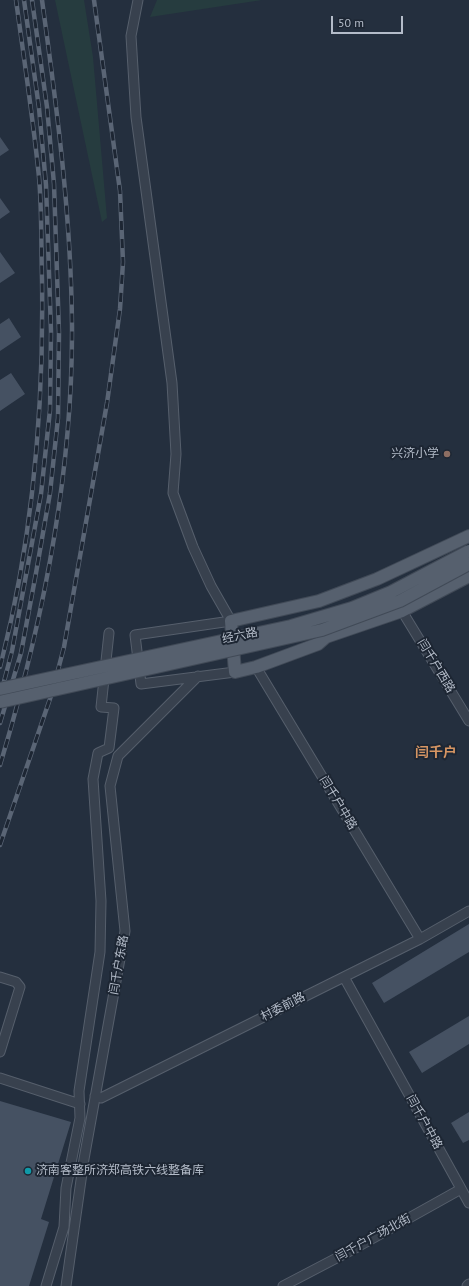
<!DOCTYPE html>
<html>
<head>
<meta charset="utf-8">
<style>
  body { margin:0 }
  #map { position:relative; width:469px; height:1286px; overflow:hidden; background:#242f3e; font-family:"PT Sans",sans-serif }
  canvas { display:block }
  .scale { position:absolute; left:331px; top:16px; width:72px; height:18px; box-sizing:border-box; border:2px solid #b4bcc9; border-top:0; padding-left:5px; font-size:12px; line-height:14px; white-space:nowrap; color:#b4bcc9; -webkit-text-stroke:3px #1d2633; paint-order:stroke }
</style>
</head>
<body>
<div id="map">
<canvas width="469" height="1286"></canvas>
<div class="scale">50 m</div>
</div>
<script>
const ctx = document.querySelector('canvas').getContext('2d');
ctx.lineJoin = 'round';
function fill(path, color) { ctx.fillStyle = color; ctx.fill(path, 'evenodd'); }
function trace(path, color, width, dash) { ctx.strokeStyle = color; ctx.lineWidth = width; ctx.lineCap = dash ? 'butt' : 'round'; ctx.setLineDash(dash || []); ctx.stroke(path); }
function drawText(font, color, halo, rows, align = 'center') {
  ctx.font = font + ' "PT Sans","Noto Sans SC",sans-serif'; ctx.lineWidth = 4; ctx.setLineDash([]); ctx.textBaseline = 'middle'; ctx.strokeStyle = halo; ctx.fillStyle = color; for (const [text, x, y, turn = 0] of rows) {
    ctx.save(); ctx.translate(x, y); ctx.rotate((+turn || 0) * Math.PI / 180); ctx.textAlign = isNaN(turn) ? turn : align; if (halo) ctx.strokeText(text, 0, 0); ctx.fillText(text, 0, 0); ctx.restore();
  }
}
const green = new Path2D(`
  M55 0H84L93 57 107 218 102 222Z
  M157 0H262L150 17Z`);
const building = new Path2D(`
  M0 137 9 150 0 156Z
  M0 198 10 212 0 219Z
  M0 252 15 273 0 283Z
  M9 318 21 337 0 351V324Z
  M11 373 25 394 0 411V380Z
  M469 924V952L384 1003 372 983Z
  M469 1016V1044L422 1073 409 1052Z
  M0 1101 71 1122 41 1219 49 1222 29 1286H0Z
  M469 1112V1140L463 1143 451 1123Z`);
const minor = new Path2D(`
  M138 0 131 36 136 117 172 383 176 454 173 493 193 547 211 586 231 621 135 635 141 684 235 672
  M402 611 469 721
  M256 667 420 939
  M0 977 16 982 20 987 0 1052
  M344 977 469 1203
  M0 1078 80 1104
  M95 1096 101 1098 420 939 469 911
  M46 1286 64 1227 66 1188 80 1118 79 1091 100 952 101 901 93 779 98 753 109 748 114 708 101 707 109 633
  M66 1286 84 1159 125 931 110 786 118 756 198 676
  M283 1286 350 1251 461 1189
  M467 1286 469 1284`);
const major = new Path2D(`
  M469 536 377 579 319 601 231 621 235 672 256 667 318 644 326 637 402 611 469 576`);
const rail = new Path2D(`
  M0 667C33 540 44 409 42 279 41 245 42 211 39 177 33 118 24 59 16 0
  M0 697 12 651 41 494 50 410 51 332 46 185 39 108 24 0
  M0 723 21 653 36 573 50 493 58 418 59 333 54 184 47 107 32 0
  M0 765C43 623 73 474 72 325 71 214 57 109 42 0
  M0 845 52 693 64 647 107 403 120 309 123 262 120 191 94 0`);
const majorBridge = new Path2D(`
  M0 689 291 626 352 608 391 592 469 551
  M0 702 322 630 400 601 469 564`);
const markers = [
  [447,454,4,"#8d6e63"],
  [28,1171,4,"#0f9aa8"]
];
const poiNames = [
  ["兴济小学",439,454],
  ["济南客整所济郑高铁六线整备库",36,1171,"left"]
];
const streetNames = [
  ["经六路",240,636,-12],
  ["闫千户西路",436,666,59],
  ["闫千户中路",338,803,59],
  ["闫千户东路",119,965,-80],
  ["村委前路",283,1007,-27],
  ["闫千户中路",424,1122,61],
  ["闫千户广场北街",373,1238,-29]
];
const quarterNames = [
  ["闫千户",436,753]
];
fill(green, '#263c3f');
fill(building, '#455162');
trace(minor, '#565f6c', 11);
trace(major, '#414a57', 14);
trace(minor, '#38414e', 9);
trace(major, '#56606e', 12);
trace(rail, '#5a6575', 4.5);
trace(rail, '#1d2633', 3, [9]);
trace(majorBridge, '#414a57', 14, []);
trace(majorBridge, '#56606e', 12);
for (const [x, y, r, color] of markers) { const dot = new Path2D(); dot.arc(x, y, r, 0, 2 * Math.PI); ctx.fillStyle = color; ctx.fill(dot); trace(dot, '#1d2633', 1.5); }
drawText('12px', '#b4bcc9', '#1d2633', poiNames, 'right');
drawText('12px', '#b4bcc9', '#1d2633', streetNames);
drawText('bold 14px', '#d59563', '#1d2633', quarterNames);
</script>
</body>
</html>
